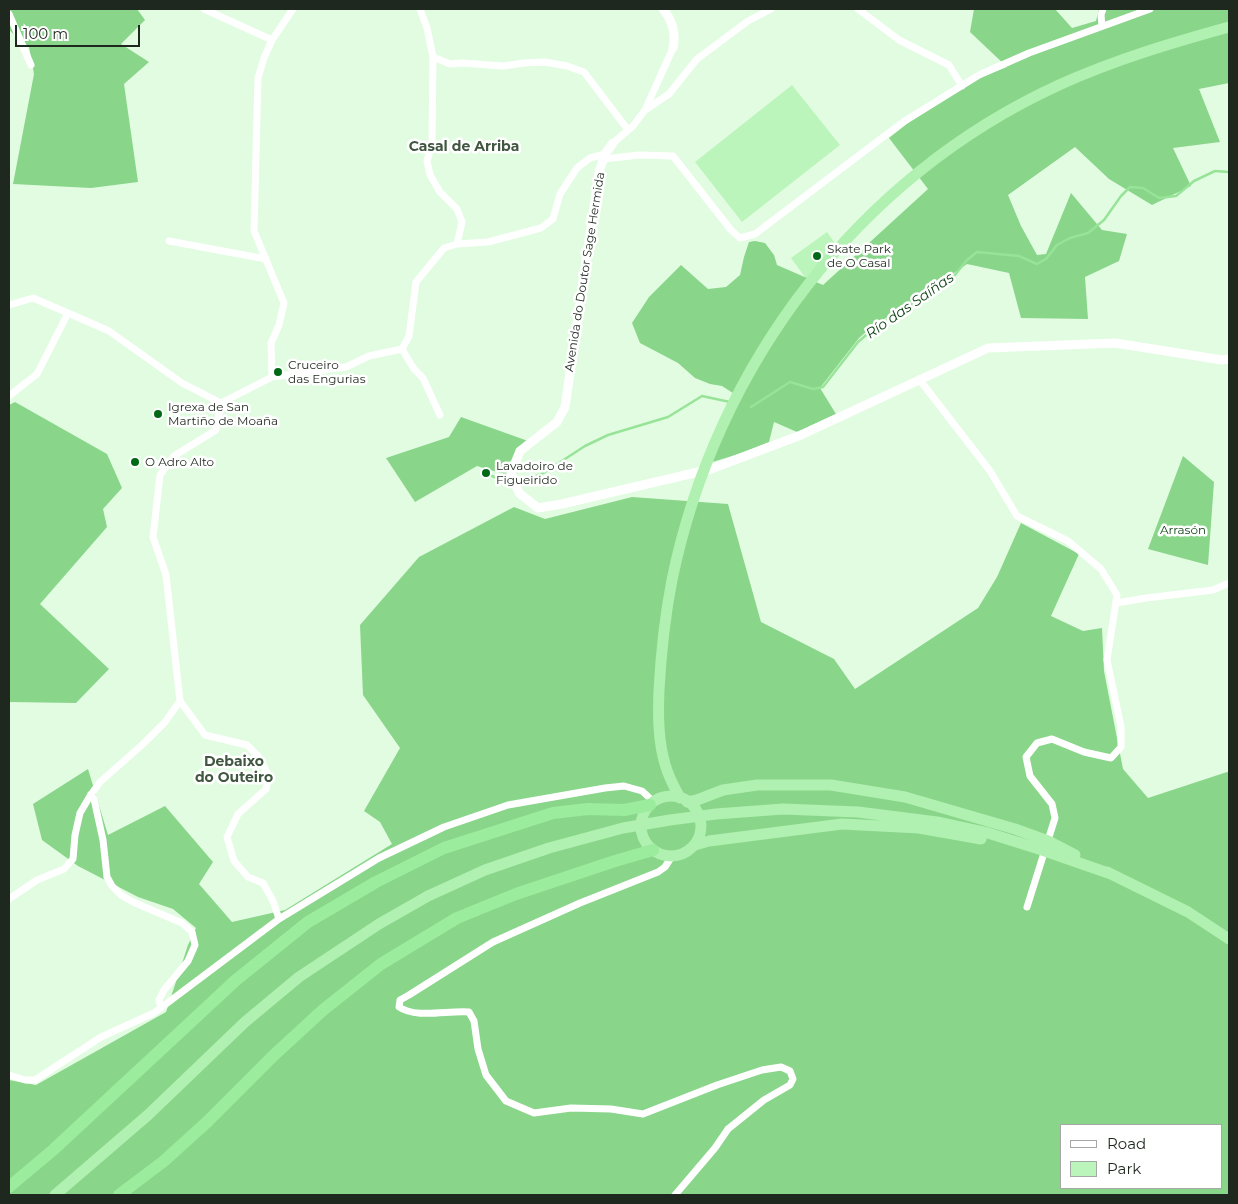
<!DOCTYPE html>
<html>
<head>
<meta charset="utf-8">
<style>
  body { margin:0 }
  #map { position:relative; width:1238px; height:1204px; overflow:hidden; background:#e2fce2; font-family:Montserrat,sans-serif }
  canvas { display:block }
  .frame { position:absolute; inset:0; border:10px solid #1f281e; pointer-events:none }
  .legend { position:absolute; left:1060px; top:1124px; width:162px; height:65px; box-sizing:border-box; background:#fff; border:1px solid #a5a9a5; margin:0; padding:6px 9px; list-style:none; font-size:15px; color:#1f281e }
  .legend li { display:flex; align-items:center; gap:10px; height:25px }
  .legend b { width:25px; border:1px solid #a5a9a5 }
  .scale { position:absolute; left:15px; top:25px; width:125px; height:22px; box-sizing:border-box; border:2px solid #1f281e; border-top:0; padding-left:6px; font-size:15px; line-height:18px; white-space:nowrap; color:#1f281e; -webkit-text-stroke:4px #fff; paint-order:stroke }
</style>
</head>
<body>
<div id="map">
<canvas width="1238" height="1204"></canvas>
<div class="frame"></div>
<ul class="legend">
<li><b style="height:6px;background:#fff"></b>Road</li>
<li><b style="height:14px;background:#bcf5bb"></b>Park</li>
</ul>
<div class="scale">100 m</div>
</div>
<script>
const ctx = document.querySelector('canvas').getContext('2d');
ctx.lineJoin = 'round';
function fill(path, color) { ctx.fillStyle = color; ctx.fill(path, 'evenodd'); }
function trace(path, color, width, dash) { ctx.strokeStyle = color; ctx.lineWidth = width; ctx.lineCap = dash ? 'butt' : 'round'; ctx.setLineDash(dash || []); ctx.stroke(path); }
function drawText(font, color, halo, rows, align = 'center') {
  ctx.font = font + ' Montserrat,sans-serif'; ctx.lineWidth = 5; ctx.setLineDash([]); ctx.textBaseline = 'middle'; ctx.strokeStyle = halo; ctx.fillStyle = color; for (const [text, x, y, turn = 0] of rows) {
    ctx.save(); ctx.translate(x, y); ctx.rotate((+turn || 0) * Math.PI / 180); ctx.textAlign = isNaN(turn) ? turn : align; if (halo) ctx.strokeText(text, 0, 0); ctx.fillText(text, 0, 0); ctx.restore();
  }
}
const green = new Path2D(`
  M792 85 840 145 742 222 695 162Z
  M827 232 842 253 807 280 791 258Z`);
const forest = new Path2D(`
  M9 9H137L145 20 121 44 149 62 124 84 138 182 91 188 13 184 34 74 29 47 9 30Z
  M974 9H1055L1072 28 1096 21 1099 9H1229V83L1199 89 1220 142 1173 148 1191 186 1152 205 1109 179 1075 147 1008 195 1021 226 1037 255 1046 254 1071 193 1102 230 1127 234 1119 261 1085 277 1088 319 1021 318 1009 273 967 264 915 300 873 326 859 338 820 388 836 414 797 432 774 422 769 442 742 453 709 463 739 397 722 386 710 384 695 378 678 363 640 343 632 323 649 297 681 265 708 289 726 287 740 275 744 257 749 242 755 241 765 243 774 255 777 265 823 285 928 189 889 138 908 123 981 77 1007 67 970 32Z
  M15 402 107 454 122 488 103 509 107 527 40 604 109 669 76 703 9 702V405Z
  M461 417 528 441 518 448 507 475 477 466 415 502 386 458 449 437Z
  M1183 456 1214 482 1208 565 1148 549Z
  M632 497 728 504 761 622 834 659 855 689 978 608 997 577 1021 523 1079 554 1051 616 1083 631 1102 628 1104 671 1123 769 1148 798 1227 772 1229 773V1195H9V1080L36 1085 166 1012 188 945 196 928 173 909 138 897 78 866 42 840 33 804 88 769 108 835 165 806 213 862 199 884 232 922 285 910 392 844 380 822 364 811 400 748 363 695 360 625 419 557 514 507 545 519ZM1062 1125H1222V1188H1062Z`);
const stream = new Path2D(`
  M751 407 790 382 813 389 823 387 858 342 871 331 954 276 967 260 977 252 1019 256 1037 264 1046 259 1057 245 1070 238 1088 233 1104 220 1121 196 1130 187 1143 188 1159 198 1176 196 1194 181 1215 171 1229 172
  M492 476 501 480
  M526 481 545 472 585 446 608 435 668 417 702 396 730 402`);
const minor = new Path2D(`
  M204 9 272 40
  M420 9 427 28 433 57 432 143 427 161 430 175 440 192 457 209 462 222 457 244
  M858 9 899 40 949 65 962 86
  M9 14 31 65
  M1102 26 1101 15 1103 9
  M433 57 450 64 462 63 503 66 524 63 545 62 567 66 584 72 628 130
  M645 110 669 94 697 59 748 21 771 9
  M613 143 633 126 645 110 673 48
  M604 159 639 155 673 156 731 230 740 238 755 234 903 122 979 75 1029 53 1150 9
  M169 241 266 259
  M9 305 33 298 68 313
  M402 349 414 369 423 378 440 415
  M272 377 271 343 279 325 284 303 254 231 258 78 264 58 272 40 293 9
  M919 379 990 471 1017 516 1068 541 1101 569 1117 595 1107 660 1121 727V747L1111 758 1084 752 1052 739 1037 743 1026 757 1030 776 1052 804 1055 818 1027 907
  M9 396 37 374 68 313 109 331 182 383 221 403
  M221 403 216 430 174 456 160 475 153 537 166 575 180 701 205 735 247 745 258 756 269 776 266 789 238 814 227 837 234 861 248 877 263 883 273 901 279 919
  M221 403 272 377 346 367 369 356 402 349 409 336 416 282 444 248 457 244 488 242 541 228 553 219 560 194 577 168 590 158 605 154
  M1116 603 1146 598 1213 590 1229 583
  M91 794 94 799 103 840 107 877 112 886 121 895 133 902 182 923 192 932 195 945 188 961 164 990 159 1000 161 1007
  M672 856 665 867 658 872 580 903 493 942 409 995 400 1000 399 1007C416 1019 449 1010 469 1012L474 1021 478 1049 486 1075 506 1101 534 1113 571 1108 611 1109 643 1114 717 1085 762 1070 781 1067 790 1071 793 1079 790 1085 764 1100 728 1129 715 1148 675 1195
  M9 899 37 880 64 869 73 859 75 835 80 813 90 796 100 782 143 744 165 722 180 701
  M9 1075 25 1080H35L101 1037 154 1013 279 919 379 858 444 827 508 805 605 788 624 786 642 791 654 802`);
const tertiary = new Path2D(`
  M663 9C672 20 676 34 673 48
  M613 143 605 154 599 172 565 407 557 422 520 451 511 473 519 493 538 508 562 504 711 469 801 435 988 348 1115 343 1222 360 1229 359`);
const trunk = new Path2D(`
  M641 826a30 30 0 1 1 60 0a30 30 0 1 1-60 0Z
  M680 798C674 787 668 776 665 764 658 740 658 715 659 690 661 653 665 616 672 580 716 365 858 177 1059 85 1114 60 1171 43 1229 27
  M687 802 697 800 723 790 757 785H831L905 797 1015 829 1048 841 1075 855
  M695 845 709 841 842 824 919 828 981 839
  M1107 872 1188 912 1229 939
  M55 1195 148 1115 245 1022 299 977 379 924 428 896 485 870 549 848 623 828 670 820 716 814 783 809 858 812 937 822 988 833 1042 850 1111 874`);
const motorway = new Path2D(`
  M9 1187 53 1150 236 980 308 922 376 882 444 848 553 813 588 809 624 810 650 805
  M119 1195 164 1161 207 1122 273 1056 323 1010 381 964 457 918 516 894 615 861 653 850`);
const markers = [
  [817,256,5,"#006916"],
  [278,372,5,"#006916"],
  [158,414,5,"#006916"],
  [135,462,5,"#006916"],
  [486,473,5,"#006916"]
];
const poiNames = [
  ["Skate Park",827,249],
  ["de O Casal",827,263],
  ["Cruceiro",288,365],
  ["das Engurias",288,379],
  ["Igrexa de San",168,407],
  ["Martiño de Moaña",168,421],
  ["O Adro Alto",145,462],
  ["Lavadoiro de",496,466],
  ["Figueirido",496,480]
];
const streetNames = [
  ["Avenida do Doutor Sage Hermida",585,272,-81]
];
const parkNames = [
  ["Arrasón",1183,530]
];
const neighbourhoodNames = [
  ["Casal de Arriba",464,147],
  ["Debaixo",234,762],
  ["do Outeiro",234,778]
];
const waterNames = [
  ["Río das Saíñas",910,306,-35]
];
fill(green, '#bcf5bb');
fill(forest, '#89d58a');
trace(stream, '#97e498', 2.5);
trace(minor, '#fff', 7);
trace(tertiary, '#fff', 9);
trace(trunk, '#b0f0b0', 11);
trace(motorway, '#9cec9d', 12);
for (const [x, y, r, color] of markers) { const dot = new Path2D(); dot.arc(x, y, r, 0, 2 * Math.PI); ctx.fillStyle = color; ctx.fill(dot); trace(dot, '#fff', 2); }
drawText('12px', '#1f281e', '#fff', poiNames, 'left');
drawText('12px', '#1f281e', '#fff', streetNames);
drawText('12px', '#134818', '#fff', parkNames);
drawText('bold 14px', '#415741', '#fff', neighbourhoodNames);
drawText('italic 14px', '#0d4313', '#fff', waterNames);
</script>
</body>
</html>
